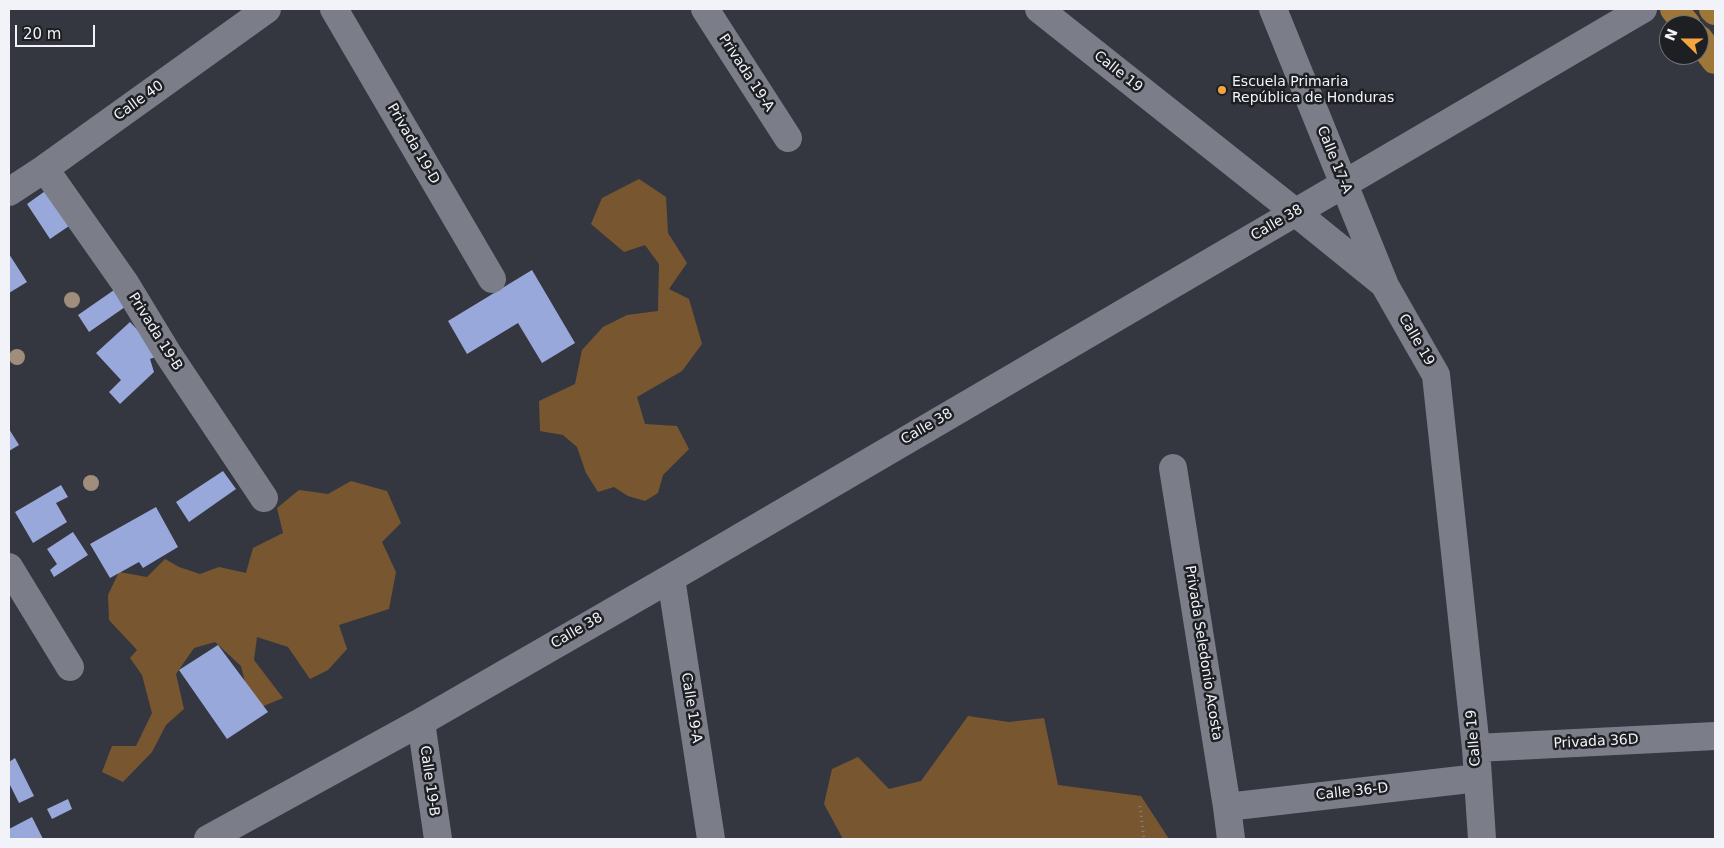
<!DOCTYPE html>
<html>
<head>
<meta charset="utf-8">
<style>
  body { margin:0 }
  #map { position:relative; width:1724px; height:848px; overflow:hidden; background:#353740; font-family:"DejaVu Sans",sans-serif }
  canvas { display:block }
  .frame { position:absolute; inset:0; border:10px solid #f1f3f9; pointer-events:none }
  .north { position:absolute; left:1659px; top:15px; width:50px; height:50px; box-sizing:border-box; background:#1e1f23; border:1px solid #727479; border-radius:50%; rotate:292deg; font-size:14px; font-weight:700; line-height:20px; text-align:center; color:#f1f3f9 }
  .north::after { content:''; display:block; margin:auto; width:18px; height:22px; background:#f2a541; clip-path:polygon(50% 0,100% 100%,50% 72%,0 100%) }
  .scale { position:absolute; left:15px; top:25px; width:80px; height:22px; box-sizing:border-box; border:2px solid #f1f3f9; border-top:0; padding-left:6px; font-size:15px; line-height:18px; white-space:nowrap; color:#f1f3f9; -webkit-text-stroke:4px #1e1f23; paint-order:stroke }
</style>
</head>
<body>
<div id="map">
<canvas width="1724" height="848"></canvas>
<div class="frame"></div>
<div class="north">N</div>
<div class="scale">20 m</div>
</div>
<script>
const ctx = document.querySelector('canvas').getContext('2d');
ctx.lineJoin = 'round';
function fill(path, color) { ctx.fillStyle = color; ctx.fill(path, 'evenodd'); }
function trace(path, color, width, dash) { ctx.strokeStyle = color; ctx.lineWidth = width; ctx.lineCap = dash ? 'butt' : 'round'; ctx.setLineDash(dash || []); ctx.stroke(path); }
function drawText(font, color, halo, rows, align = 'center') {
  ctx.font = font + ' "DejaVu Sans",sans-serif'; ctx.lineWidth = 5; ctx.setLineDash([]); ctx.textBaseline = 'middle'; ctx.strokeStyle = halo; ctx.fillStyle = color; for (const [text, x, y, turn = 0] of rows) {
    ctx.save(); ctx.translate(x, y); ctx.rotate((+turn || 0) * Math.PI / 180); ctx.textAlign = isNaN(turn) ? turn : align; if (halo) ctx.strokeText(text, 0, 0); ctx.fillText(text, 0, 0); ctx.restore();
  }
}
const green = new Path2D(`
  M639 179 666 197 668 233 687 263 669 289 689 299 702 344 682 371 637 397 645 424 677 426 689 449 663 475 658 493 645 501 628 496 614 487 598 492 586 473 577 447 563 435 540 431 539 401 575 384 582 350 603 327 627 315 658 311 659 264 645 245 624 252 591 224 602 198Z
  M351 481 387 491 401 523 382 542 396 572 389 609 339 625 347 649 328 670 310 679 288 647 257 637 254 660 283 698 261 707 246 686 241 666 215 642 194 648 176 674 184 709 166 725 152 752 123 782 102 772 112 746H136L152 713 142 675 130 658 137 650 109 620 108 595 119 572 147 577 165 559 179 567 200 574 219 567 246 573 253 548 283 533 277 508 299 490 328 494Z
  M968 716 1009 722 1044 718 1058 785 1141 796 1169 839H843L824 804 832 769 858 757 889 789 921 781Z`);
const building = new Path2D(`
  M48 189 72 224 50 239 27 204Z
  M9 254 27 282 9 293Z
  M532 270 575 343 542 363 518 323 467 354 448 321Z
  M114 290 125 307 89 332 78 315Z
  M130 322 161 355 150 359 154 372 120 404 109 392 121 380 96 353Z
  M9 429 19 445 9 451Z
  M223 471 236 489 189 522 176 502Z
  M61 485 68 497 56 503 67 522 33 543 15 512Z
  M156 507 178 547 143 568 139 562 110 578 90 544Z
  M73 532 88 555 54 577 50 570 57 564 47 549Z
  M218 645 268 712 227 739 179 670Z
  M15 758 34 796 19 803 9 783V762Z
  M68 799 72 809 52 819 47 809Z
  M32 817 43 839H9V829Z`);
const path = new Path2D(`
  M1140 806 1144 839`);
const minor = new Path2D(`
  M334 9 492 279
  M705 9 788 138
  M1039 9 1295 212 1384 284 1436 375 1476 748 1482 839
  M1273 9 1384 283
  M44 169 54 182 125 283 168 354 264 498
  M9 192 44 169 267 9
  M1173 468 1227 807 1231 839
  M9 567 70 667
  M671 578 711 839
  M421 722 438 839
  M1476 748 1715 736
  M1227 807 1478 778
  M208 839 421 722 671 578 1643 9`);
const primary = new Path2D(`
  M1674 9 1687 25
  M1713 9 1715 11
  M1699 39 1715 60`);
const trees = [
  [72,300],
  [17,357],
  [91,483]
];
const markers = [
  [1222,90,5,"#f2a541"]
];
const streetNames = [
  ["Calle 19",1118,72,38],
  ["Privada 19-A",746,73,57],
  ["Calle 40",139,101,-36],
  ["Privada 19-D",413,144,60],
  ["Calle 17-A",1334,160,68],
  ["Calle 38",1277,223,-30],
  ["Privada 19-B",155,332,58],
  ["Calle 19",1416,340,60],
  ["Calle 38",927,427,-30],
  ["Calle 38",577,631,-30],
  ["Privada Seledonio Acosta",1203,653,81],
  ["Calle 19-A",691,708,81],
  ["Calle 19",1474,738,-95],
  ["Privada 36D",1596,742,-3],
  ["Calle 19-B",429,781,82],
  ["Calle 36-D",1352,792,-6]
];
const poiNames = [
  ["Escuela Primaria",1232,82],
  ["República de Honduras",1232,98]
];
fill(green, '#785730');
fill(building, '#99a8db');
trace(path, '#7f8189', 3, [1, 4]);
trace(minor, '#7b7e88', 28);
trace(primary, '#9e7738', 28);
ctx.fillStyle = '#a08d7c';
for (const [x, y] of trees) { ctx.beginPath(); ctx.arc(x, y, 8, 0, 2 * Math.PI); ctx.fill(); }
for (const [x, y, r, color] of markers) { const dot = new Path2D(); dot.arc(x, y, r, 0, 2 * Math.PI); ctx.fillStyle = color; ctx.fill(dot); trace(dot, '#1e1f23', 2); }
drawText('14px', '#f1f3f9', '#1e1f23', streetNames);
drawText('14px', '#f1f3f9', '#1e1f23', poiNames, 'left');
</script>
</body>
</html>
